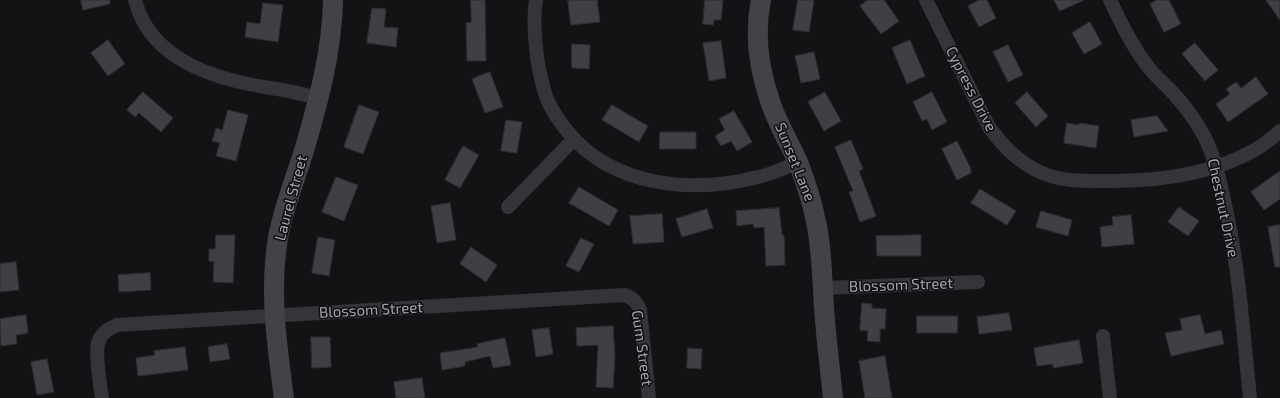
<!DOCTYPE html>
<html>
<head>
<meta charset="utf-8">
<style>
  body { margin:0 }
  canvas { display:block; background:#131315 }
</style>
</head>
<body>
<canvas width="1280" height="398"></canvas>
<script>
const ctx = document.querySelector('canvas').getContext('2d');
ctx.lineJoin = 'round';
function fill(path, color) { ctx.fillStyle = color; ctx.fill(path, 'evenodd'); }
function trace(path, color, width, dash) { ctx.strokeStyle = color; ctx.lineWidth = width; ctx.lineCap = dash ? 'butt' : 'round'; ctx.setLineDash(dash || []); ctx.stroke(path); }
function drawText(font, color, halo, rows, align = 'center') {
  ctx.font = font + ' "Exo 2",sans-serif'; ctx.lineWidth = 3; ctx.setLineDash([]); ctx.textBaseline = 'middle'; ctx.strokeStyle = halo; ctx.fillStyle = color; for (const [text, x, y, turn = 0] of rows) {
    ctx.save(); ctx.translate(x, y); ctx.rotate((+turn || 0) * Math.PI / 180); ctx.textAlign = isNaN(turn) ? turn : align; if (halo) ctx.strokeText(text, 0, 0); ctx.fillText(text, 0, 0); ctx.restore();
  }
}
const building = new Path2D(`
  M81 0H110V4L83 10Z
  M471 0H485L486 61H467L466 23 471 22Z
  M568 0H597L600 22 571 25Z
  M705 0H723L721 20H714L713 25 703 24Z
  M798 0H814L809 32 793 30Z
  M868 0H884L899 21 881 34 860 6Z
  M979 0H987L996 18 979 27 968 6Z
  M1054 0H1084L1060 11Z
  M1157 0H1169L1181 24 1164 32 1150 4Z
  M1266 0H1280V20Z
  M263 3 283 5 278 42 245 37 247 22 260 24Z
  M372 8 386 9 384 27 398 28 396 47 367 43Z
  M1090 22 1102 44 1084 54 1072 33Z
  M108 40 125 64 108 76 91 53Z
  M910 40 925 76 907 84 892 48Z
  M721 41 726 78 709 81 703 43Z
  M1195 43 1218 70 1205 81 1182 54Z
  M572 44 590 45 589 69 572 68Z
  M1008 45 1023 75 1008 82 993 52Z
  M814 52 820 79 801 83 795 56Z
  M490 72 503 107 485 113 472 79Z
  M1256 77 1268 94 1228 122 1216 104 1230 94 1226 89 1236 82 1241 88Z
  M143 92 173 118 161 132 139 113 135 117 127 110Z
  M825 92 841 121 824 131 808 102Z
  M932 92 947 122 932 130 927 119 922 121 913 102Z
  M1027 92 1048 116 1036 127 1015 103Z
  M359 105 379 112 363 154 344 147Z
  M612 105 648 126 639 142 602 120Z
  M228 110 248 115 236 161 216 156 220 143 212 141 216 128 222 130Z
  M734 111 752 142 737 151 731 141 721 146 715 136 725 130 719 119Z
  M1157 116 1168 131 1134 137 1131 120Z
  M506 120 522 122 517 153 501 151Z
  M1067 123 1079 125V123L1099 126 1096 148 1064 143Z
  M660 132H696V149H660Z
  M851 140 863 169 859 171 876 216 860 222 849 192 853 191 835 147Z
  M957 141 971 169V173L957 180 942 149Z
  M463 146 479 155 460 188 445 180Z
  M1280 171V199L1264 210 1251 192Z
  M336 177 358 185 344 221 322 212Z
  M579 187 618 210 609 226 569 203Z
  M980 189 1016 211 1007 225 971 203Z
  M450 203 456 240 437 243 431 206Z
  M1179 207 1199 221 1188 236 1168 222Z
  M779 208 782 235H784L785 265 766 266 764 227 754 228 753 224 737 226 736 211Z
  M707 209 713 228 682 237 676 219Z
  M1041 211 1072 220 1068 236 1036 227Z
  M662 214 664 242 633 244 630 216Z
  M1131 215 1134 244 1102 247 1100 227 1113 225 1112 217Z
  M1280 225V267H1275L1268 227Z
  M216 235H235L233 283 213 282 214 262 209 261V249H215Z
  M921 235V256H877L876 236Z
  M318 237 335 240 329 276 312 273Z
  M581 238 594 244 579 272 566 266Z
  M471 247 497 265 486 282 460 264Z
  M16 262 19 290 0 292V264Z
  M150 273 151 290 119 292 118 275Z
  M862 303 872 304V308L886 309 885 329H880V342L867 341 868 331 860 330Z
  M1009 313 1012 330 979 334 977 317Z
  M26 315 28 333 16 335 17 344 1 346 0 319Z
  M1200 315 1205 334 1221 330 1224 344 1171 356 1165 333 1182 330 1180 319Z
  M917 316H958L957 333H917Z
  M613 326 615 357 613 388 596 387 598 345 577 346 576 328Z
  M549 328 553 354 536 357 532 330Z
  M311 337H330L331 367 312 368Z
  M505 338 511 365 493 368 490 356 465 362V366L442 370 440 353 478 347 477 344Z
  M1079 340 1083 363 1053 368V364L1037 366 1034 348Z
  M227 344 230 359 210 362 208 347Z
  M185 347 188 370 138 376 136 358 155 355 154 351Z
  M688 348 702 349 701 369 687 368Z
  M885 356 892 398H865L859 361Z
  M47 359 54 392 37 395 31 362Z
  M422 378 425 398H396L394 382Z`);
const street = new Path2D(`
  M135 0C151 63 221 81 277 89 291 91 305 95 319 98
  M536 0C533 19 535 38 537 57 539 69 541 81 545 93 549 107 559 121 568 132 613 187 693 194 758 177 772 174 785 168 798 162
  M926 0 989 127C1003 146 1018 162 1040 172 1059 181 1079 181 1100 181 1153 182 1211 176 1258 148 1266 143 1273 137 1280 131
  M1110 0C1121 23 1133 48 1149 68 1157 78 1166 85 1174 94 1186 107 1196 121 1204 136 1215 157 1219 178 1224 200 1239 264 1243 332 1250 398
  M508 207 574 139
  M823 288 978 282
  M1103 336 1110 398
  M102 398C100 387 99 377 98 366 96 346 95 334 117 325L624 295C633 298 637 302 640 310L649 398`);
const secondary = new Path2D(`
  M761 0C754 34 759 69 770 101 777 123 789 142 798 162 805 180 811 198 815 217 822 246 822 278 824 307 826 338 830 368 833 398
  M284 398C277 345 269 292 278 238 283 209 294 182 303 154 318 103 332 53 333 0`);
const streetNames = [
  ["Cypress Drive",971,89,63],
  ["Sunset Lane",795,162,68],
  ["Laurel Street",291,198,-75],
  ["Chestnut Drive",1223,208,78],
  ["Blossom Street",901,285,-2],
  ["Blossom Street",371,310,-3],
  ["Gum Street",642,348,82]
];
fill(building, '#3f4045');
trace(building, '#2e2d31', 1);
trace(street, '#343439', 14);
trace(secondary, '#424349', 20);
drawText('15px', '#a5a8b4', '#0e0e10', streetNames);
</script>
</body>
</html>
